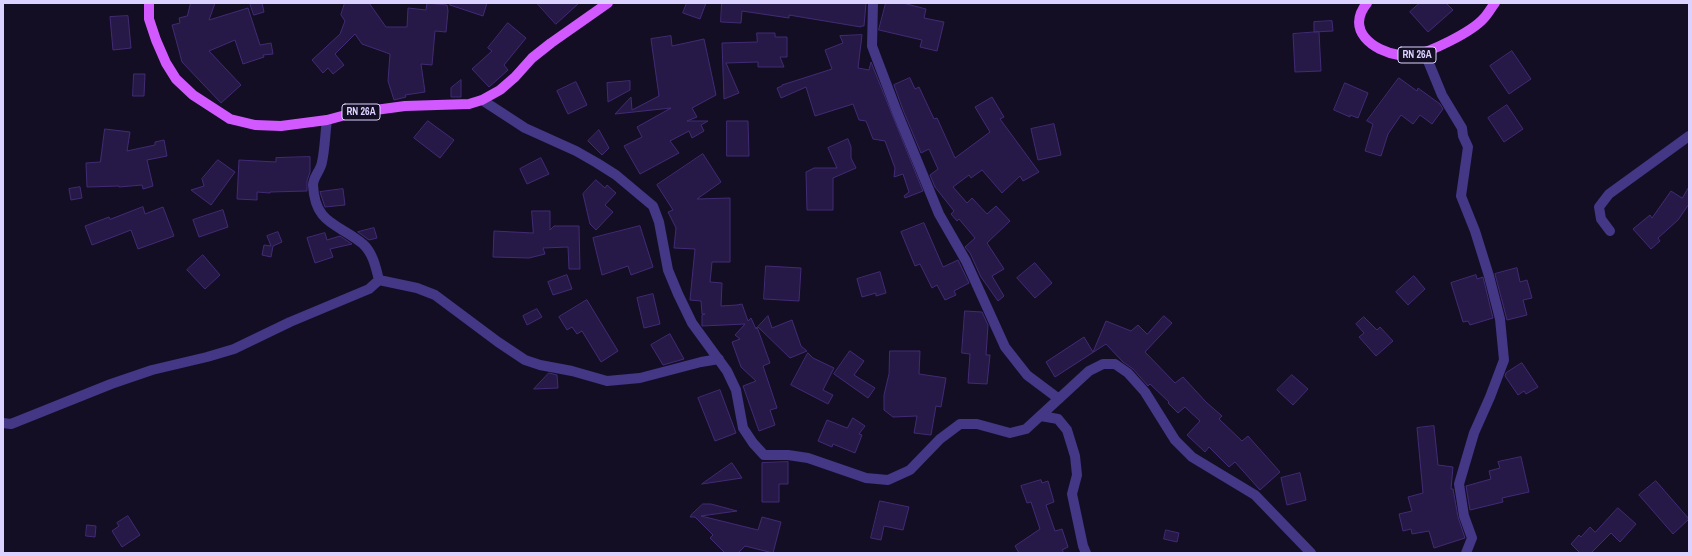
<!DOCTYPE html>
<html>
<head>
<meta charset="utf-8">
<style>
  body { margin:0 }
  #map { position:relative; width:1692px; height:556px; overflow:hidden; background:#140e25; font-family:"Archivo Narrow",sans-serif }
  canvas { display:block }
  .frame { position:absolute; inset:0; border:4px solid #dcd2ff; pointer-events:none }
</style>
</head>
<body>
<div id="map">
<canvas width="1692" height="556"></canvas>
<div class="frame"></div>
</div>
<script>
const ctx = document.querySelector('canvas').getContext('2d');
ctx.lineJoin = 'round';
function fill(path, color) { ctx.fillStyle = color; ctx.fill(path, 'evenodd'); }
function trace(path, color, width, dash) { ctx.strokeStyle = color; ctx.lineWidth = width; ctx.lineCap = dash ? 'butt' : 'round'; ctx.setLineDash(dash || []); ctx.stroke(path); }
function drawText(font, color, halo, rows, align = 'center') {
  ctx.font = font + ' "Archivo Narrow",sans-serif'; ctx.lineWidth = 3; ctx.setLineDash([]); ctx.textBaseline = 'middle'; ctx.strokeStyle = halo; ctx.fillStyle = color; for (const [text, x, y, turn = 0] of rows) {
    ctx.save(); ctx.translate(x, y); ctx.rotate((+turn || 0) * Math.PI / 180); ctx.textAlign = isNaN(turn) ? turn : align; if (halo) ctx.strokeText(text, 0, 0); ctx.fillText(text, 0, 0); ctx.restore();
  }
}
const building = new Path2D(`
  M191 3H215L209 20 248 8 260 45 271 43 273 54 263 55 264 57 243 64 235 40 209 51 241 85 221 103 182 62 172 25 180 23 179 18 187 16Z
  M250 3H262L264 12 254 15Z
  M345 3H369L386 27H407L408 8 426 10 427 3 447 5 448 11 446 32 435 31 432 65 421 64 425 92 405 95 406 97 394 100 388 81 390 54 362 44 355 34 335 54 344 65 333 74 328 68 323 73 312 60 340 34 345 21 341 15Z
  M450 3H487L483 16 450 5Z
  M537 3H579L556 24Z
  M687 3H706L700 19 683 13Z
  M722 3H866L864 26H861V27L789 15V18L742 11 741 23 721 22Z
  M886 3H903L926 9 924 18 944 22 937 51 920 47 922 40 879 30Z
  M1420 3H1446L1453 10 1428 32 1410 12Z
  M128 16 131 48 113 50 110 17Z
  M1332 21 1333 31 1314 32V22Z
  M508 23 526 38 504 65 508 70 489 87 472 69 492 51 488 48Z
  M1319 32 1321 71 1295 72 1293 34Z
  M757 33H775V37H787V57H780L784 67H758V62L726 63 739 93 724 99 722 43 757 42Z
  M862 35 858 68 869 70 871 62 923 191 905 198 904 196 909 192 903 174 894 177 895 168 885 141 873 139 866 121 859 120 853 104 815 116 806 87 781 98 777 88 782 86V85L832 69 825 50 843 43 840 36Z
  M671 36 672 46 704 39 716 95 692 108 697 117 687 121H708L701 125 704 131 692 138 689 131 670 141 679 153 640 174 624 146 642 137 637 127 671 108 615 114 631 97 632 110 659 96 651 39Z
  M1512 51 1531 79 1509 94 1490 66Z
  M134 74H145L144 96H133Z
  M910 78 915 89 919 87 934 119 937 118 955 158 990 132 975 107 992 97 1004 117 1000 119 1039 172 1023 181 1020 176 1002 193 982 170 971 178 969 175 953 187 967 203 972 198 987 214 996 206 1010 221 987 243 1004 269 992 276 1004 296 998 301 981 277 970 253 965 247 975 238 959 219 957 221 951 214 954 211 935 187 930 175 938 169 929 149 921 153 903 110 894 85Z
  M1399 78 1417 91 1418 88 1440 104 1443 109 1432 124 1420 115 1413 124 1401 115 1388 134 1381 156 1365 151 1373 124 1367 121Z
  M461 80V97H451V88Z
  M630 81V90L608 102 607 83Z
  M576 82 587 105 568 114 557 91Z
  M1345 83 1368 93 1358 118 1350 115V117L1334 110Z
  M1507 105 1523 129 1504 142 1488 118Z
  M428 121 454 140 440 158 414 138Z
  M727 121H748L749 156H727Z
  M1054 124 1061 155 1038 160 1031 129Z
  M105 129 130 132 127 151 155 145V142L164 140 167 156 147 160 153 186 143 189 142 185 119 187V186L87 187 86 163 100 162Z
  M599 130 609 148 602 155 588 141Z
  M848 139 851 147V158L856 168 833 178V210H807L806 172 814 168H837L828 148Z
  M703 154 721 182 697 199 730 198V262H712L710 282 722 283 721 306 737 305 742 304 748 321 751 318 756 329 757 327 770 363 763 366 777 408 770 410 775 425 759 431 743 386 756 381 741 367 732 342 740 339 735 335 745 324 702 326V315L705 314H702L701 301 690 300 695 249 674 248 676 228 668 212 673 210 657 185Z
  M310 157V172L307 181V191L270 192V193L257 192V200L237 199 239 160 276 162V158Z
  M541 158 549 174 527 184 520 169Z
  M218 160 235 172 211 205 191 190 204 186 202 179Z
  M596 180 605 188 607 185 616 193 605 205 613 212 596 230 590 224 583 194Z
  M80 187 82 198 71 200 69 189Z
  M1689 187V204L1678 220 1658 238 1660 241 1651 249 1633 229 1650 215 1652 218 1671 191 1682 198Z
  M343 189 345 205 325 207 320 192Z
  M143 207 145 214 163 207 174 236 138 249 131 230 92 245 85 226 109 217 110 219Z
  M223 210 228 227 199 237 193 220Z
  M532 211H550V230L554 226H579L580 269H569L568 247 543 248 545 254 529 258 493 257 494 231 533 233Z
  M924 223 943 267 958 260 969 283 954 291 956 295 945 300 937 285 932 288 920 264 915 266 901 232Z
  M640 226 653 267 631 275 628 266 602 275 593 238Z
  M374 228 377 238 369 240 358 232Z
  M278 232 282 242 273 246 271 257 262 255 264 245 271 246 267 236Z
  M325 233 327 240 340 236 352 244 330 249 333 257 315 263 307 238Z
  M203 255 220 275 205 289 187 270Z
  M1035 263 1052 283 1035 298 1017 278Z
  M766 266 801 268 799 301 764 299Z
  M1517 268 1520 282 1527 280 1532 298 1523 300 1527 315 1507 320 1495 274Z
  M880 272 886 293 876 296V293L862 297 857 279Z
  M567 275 572 289 553 295 548 282Z
  M1476 275 1477 279 1483 277 1493 318 1470 325 1468 321 1463 322 1451 283Z
  M1414 276 1425 289 1408 305 1396 292Z
  M653 294 660 324 644 328 637 298Z
  M587 300 618 351 601 362 582 331 577 334 572 327 567 330 559 317Z
  M537 309 542 317 527 325 523 316Z
  M965 311 982 312 988 325 986 355H990L987 384 968 383 970 354 962 353Z
  M768 316 772 328 792 320 801 346 807 351 790 358 758 327Z
  M1164 316 1172 323 1145 352 1175 383 1183 377 1206 402 1222 416 1219 419 1242 441 1248 436 1280 472 1260 490 1235 462 1229 467 1209 447 1205 452 1187 435 1200 421 1185 407 1178 413 1168 403 1169 402 1150 384 1148 386 1133 369 1123 362 1106 344 1055 377 1046 362 1084 337 1093 352 1106 321 1131 331 1138 325 1147 334Z
  M1364 317 1377 330 1380 327 1393 341 1376 356 1359 337 1364 333 1356 324Z
  M670 334 684 359 663 365 651 345Z
  M850 351 864 361 854 375 875 388 868 398 834 374Z
  M890 351H920L919 374 946 378 941 407 936 406 931 435 914 433 917 416 893 417 884 410V395L889 374Z
  M808 353 813 358 834 368 823 390 833 395 828 404 791 385Z
  M1522 363 1538 387 1526 394 1524 391 1518 395 1505 376 1506 373Z
  M549 373 557 375 558 388 534 389Z
  M1292 375 1308 389 1293 405 1277 390Z
  M720 390 736 433 715 441 698 398Z
  M853 418 865 426 859 434 862 435 855 453 833 444 832 447 818 441 827 420 847 428Z
  M1434 426 1438 465 1453 467 1451 489H1453L1458 517 1465 538 1434 548 1429 531 1412 534 1411 529 1403 531 1399 514 1412 511 1408 497 1423 493 1417 428Z
  M1521 457 1529 492 1502 498 1503 502 1470 510 1466 486 1491 479 1489 471 1500 468 1498 462Z
  M788 462V484H779V502H762V463Z
  M732 463 742 478 702 484Z
  M1300 473 1306 500 1287 505 1281 478Z
  M1041 480 1042 483 1048 481 1054 502 1046 505 1055 531 1062 529 1068 547 1062 550 1064 553H1019L1015 546 1040 529 1031 502 1027 503 1021 486Z
  M1656 481 1689 519 1673 534 1639 495Z
  M880 501 909 507 903 530 884 526 881 540 871 538Z
  M703 504H711L737 511 701 516 758 530 762 517 781 522 773 553 745 546 738 553H725L710 538 713 535 695 517H690L692 514Z
  M1618 508 1636 524 1620 542 1611 533 1591 553H1580L1571 544 1579 535 1581 537 1590 527 1595 532Z
  M128 516 140 535 122 547 112 531 119 526 117 523Z
  M87 525 96 526 95 537 86 536Z
  M1166 530 1179 533 1177 542 1164 539Z`);
const street = new Path2D(`
  M873 3 872 46 897 112 939 214 966 261 1005 347 1027 375 1059 399
  M1426 53 1428 61 1442 95 1462 128 1463 136 1468 147 1461 196 1475 231 1489 276 1500 319 1504 360 1490 397 1474 433 1459 484 1464 516 1472 538 1466 553
  M482 100 525 128 576 151 597 163 616 175 653 206 659 222 668 270 678 294 692 323 727 371 736 390 743 428 753 443 764 455H788L808 458 866 478 888 480 910 470 940 439 960 424H977L1010 433 1026 429 1089 371 1103 364H1115L1128 373 1145 392 1175 440 1192 457 1255 495 1311 553
  M1610 231 1601 219 1599 207 1609 194 1689 136
  M379 280 417 288 435 295 498 342 525 360 540 365 572 371 607 381 640 378 701 362 719 359
  M1041 416 1058 419 1067 430 1075 456 1077 475 1072 494 1083 546 1086 553
  M3 423 11 424 111 384 152 370 207 357 234 349 290 322 369 289 379 280C376 268 373 253 363 244 338 223 315 225 313 185 313 177 321 170 322 162 325 149 325 134 327 120`);
const primary = new Path2D(`
  M149 3V19L156 40 166 63 176 79 193 95 230 119 255 125 281 126 327 120 353 113 405 106 469 104 482 100 500 90 515 77 532 58 551 43 608 3
  M1367 3C1345 30 1373 51 1399 55 1403 56 1407 57 1411 56 1429 53 1472 32 1484 18 1488 14 1491 8 1495 3`);
const shields = [
  [1417,55,38],
  [361,112,38]
];
const shieldNames = [
  ["RN 26A",1417,55],
  ["RN 26A",361,112]
];
fill(building, '#271947');
trace(building, '#412b74', 1);
trace(street, '#433786', 10);
trace(primary, '#d259ff', 10);
for (const [x, y, w] of shields) { const box = new Path2D(); box.roundRect(x - w / 2, y - 8, w, 16, 3); ctx.fillStyle = '#140e25'; ctx.fill(box); trace(box, '#dcd2ff', 1); }
drawText('bold 10px', '#dcd2ff', null, shieldNames);
</script>
</body>
</html>
